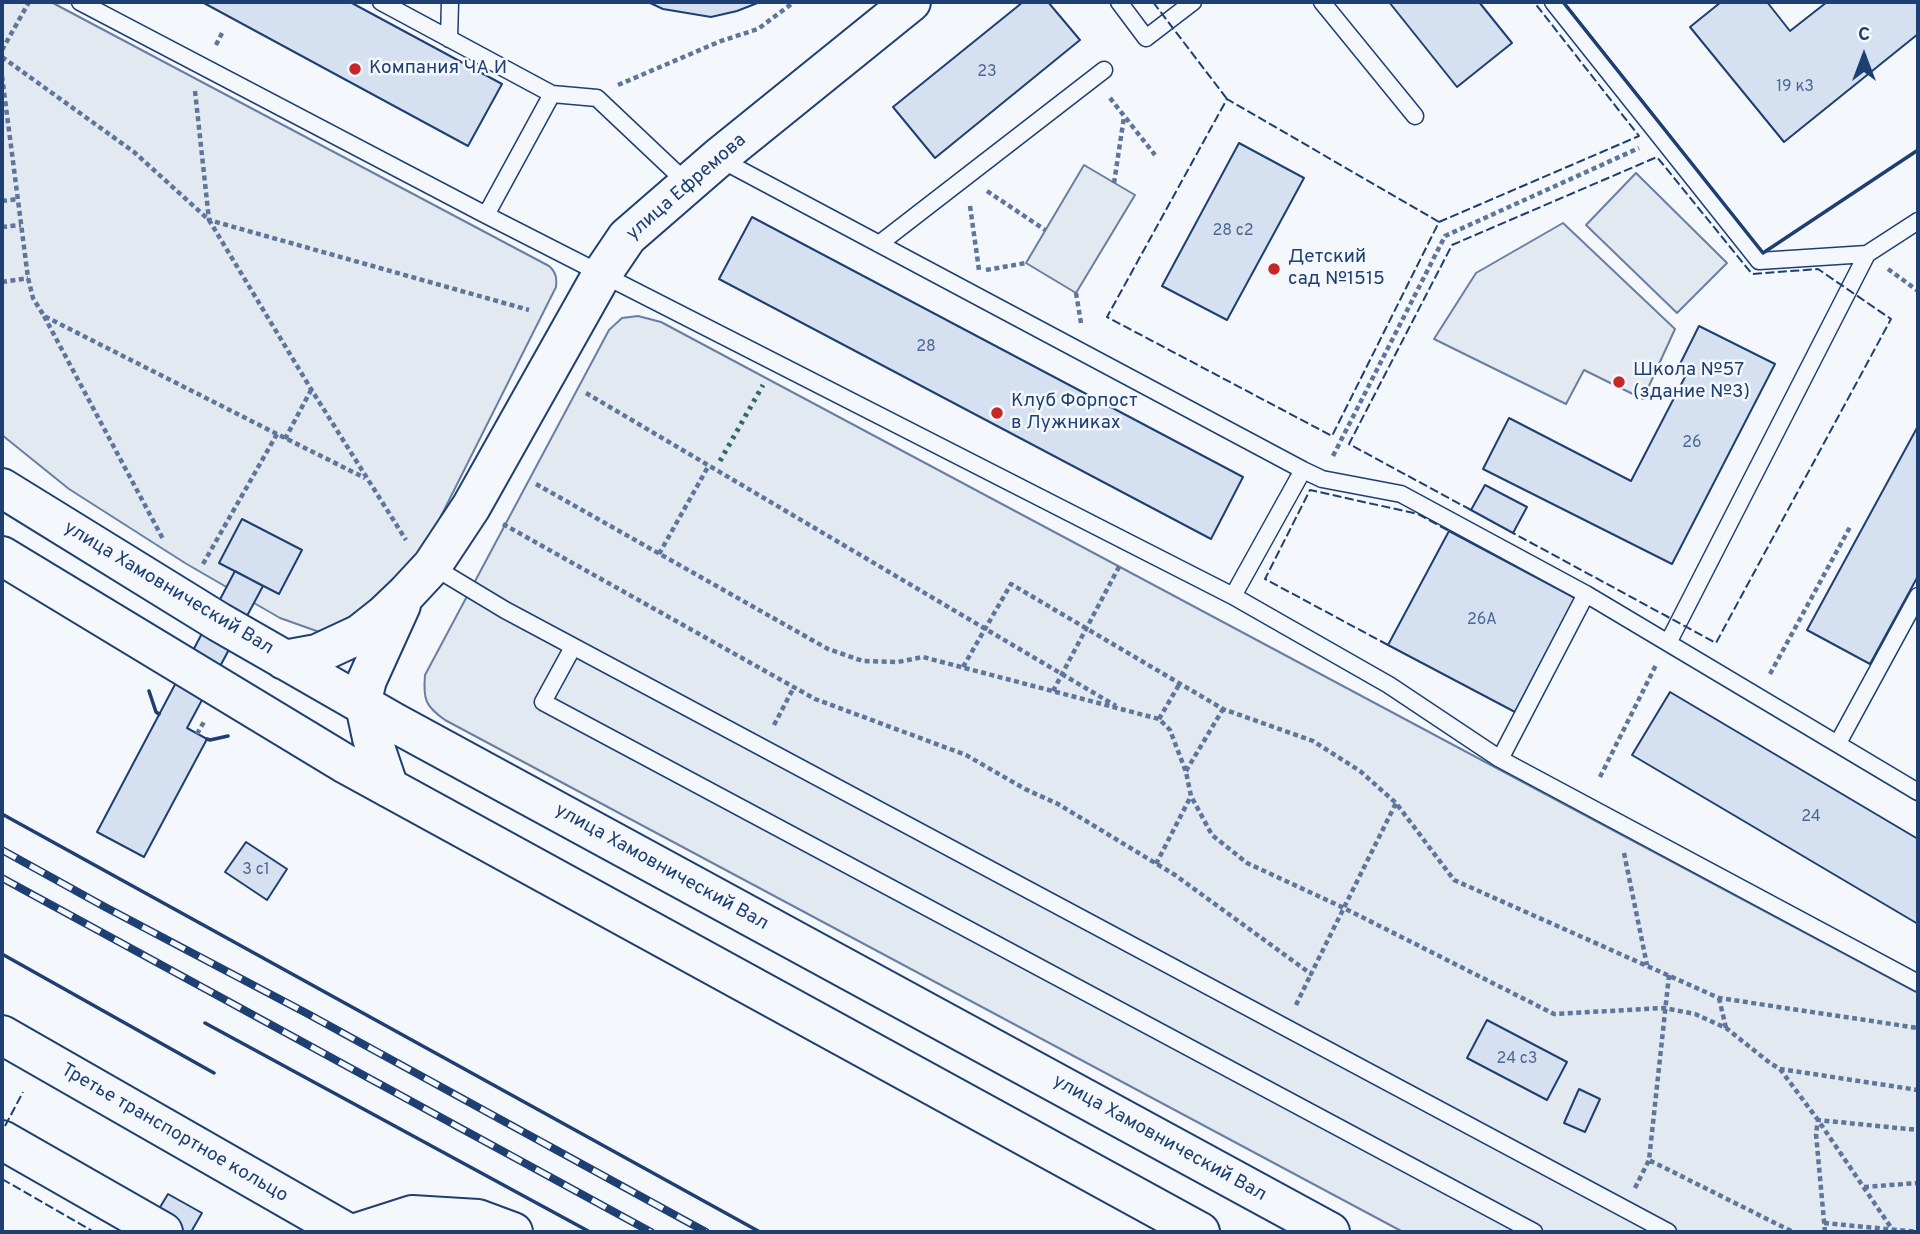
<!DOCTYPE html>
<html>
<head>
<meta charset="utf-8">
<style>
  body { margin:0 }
  #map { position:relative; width:1920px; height:1234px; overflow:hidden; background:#f4f7fb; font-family:Overpass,sans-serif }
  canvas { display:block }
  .frame { position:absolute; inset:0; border:4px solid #1d3f73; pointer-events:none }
  .north { position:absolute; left:1829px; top:21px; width:70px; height:70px; -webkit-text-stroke:5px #f4f7fb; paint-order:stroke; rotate:0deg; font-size:19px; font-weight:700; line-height:28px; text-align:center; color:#1d3f73 }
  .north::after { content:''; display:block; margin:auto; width:24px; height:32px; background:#1d3f73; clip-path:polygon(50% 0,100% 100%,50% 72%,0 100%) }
</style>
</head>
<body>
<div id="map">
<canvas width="1920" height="1234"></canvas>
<div class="frame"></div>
<div class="north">С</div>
</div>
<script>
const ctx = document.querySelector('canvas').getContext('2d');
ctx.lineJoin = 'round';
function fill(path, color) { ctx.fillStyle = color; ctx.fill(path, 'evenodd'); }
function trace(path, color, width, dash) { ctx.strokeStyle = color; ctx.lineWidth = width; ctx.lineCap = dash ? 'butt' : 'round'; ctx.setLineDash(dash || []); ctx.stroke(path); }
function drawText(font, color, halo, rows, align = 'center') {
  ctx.font = font + ' Overpass,sans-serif'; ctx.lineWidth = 5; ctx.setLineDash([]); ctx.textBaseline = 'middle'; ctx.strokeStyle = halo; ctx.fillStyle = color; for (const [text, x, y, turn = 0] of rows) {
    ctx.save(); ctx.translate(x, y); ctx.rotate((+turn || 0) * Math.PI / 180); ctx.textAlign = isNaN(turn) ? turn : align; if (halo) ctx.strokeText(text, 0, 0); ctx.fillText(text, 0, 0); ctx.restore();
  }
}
const green = new Path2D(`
  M2 2H51L549 266C556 272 557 278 556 287L423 552 398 592 325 634 280 618 185 563 69 489 2 435Z
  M1084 165 1135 195 1076 293 1026 263Z
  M1636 173 1727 263 1677 313 1586 225Z
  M1563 223 1675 329 1643 399 1584 370 1566 404 1434 339 1476 273Z
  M638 316 661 322 1918 993V1232H1403L445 720C425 706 423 699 425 675L609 330 622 318Z`);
const building = new Path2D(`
  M202 2H350L502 84 468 146Z
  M648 2H760L737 11 711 17 663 9Z
  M1023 2H1048L1080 40 935 158 893 107Z
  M1389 2H1479L1512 43 1457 87Z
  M1721 2H1767L1790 31 1827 2H1918V34L1784 142 1690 27Z
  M1239 143 1304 178 1227 320 1162 286Z
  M752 217 1243 477 1211 539 719 279Z
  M1699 326 1775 364 1672 564 1483 469 1509 418 1631 481 1686 375 1677 370Z
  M1918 426V576L1870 664 1807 630Z
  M1485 485 1527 507 1513 533 1471 510Z
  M242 519 302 550 279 594 219 563Z
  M1449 531 1575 598 1515 712 1388 645Z
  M235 571 263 586 187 728 207 739 144 857 97 832Z
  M1670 692 1918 839V924L1632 755Z
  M246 842 287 869 267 900 225 872Z
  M1487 1020 1567 1062 1547 1100 1467 1058Z
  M1579 1089 1600 1099 1585 1132 1564 1123Z
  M168 1194 202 1213 191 1232H145Z`);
const path = new Path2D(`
  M216 45 222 33
  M2 50 29 2
  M2 57 134 152 209 220 311 389 406 540
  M2 76 28 278 33 298 44 316 277 434
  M618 85 721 41 758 29 794 2
  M195 91 209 220 529 310
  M1110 98 1155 155
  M1114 183 1124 117
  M987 191 1045 230
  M2 201 18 199
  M970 206 979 270
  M2 227 21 225
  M1888 269 1918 291
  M986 270 1026 263
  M2 282 28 278
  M1076 293 1081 323
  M44 316 163 539
  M586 393 1116 706
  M285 439 311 390
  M1333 456 1445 236 1639 148
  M536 484 828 649 863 661 898 662 923 657 1159 719 1170 730 1186 772 1191 796 1212 835 1247 863 1344 908 1554 1014 1664 1008 1695 1014 1726 1028 1770 1063 1780 1069 1918 1090
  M503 524 815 699 966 755 1025 789 1058 804 1175 875 1311 974 1396 803
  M659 554 709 465
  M203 564 277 434 365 478
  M963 667 1011 584 1223 709 1313 741 1360 771 1396 803 1454 880 1719 998 1918 1028
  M1770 674 1850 527
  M1053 691 1120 565
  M1159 719 1180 683
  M774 725 794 687
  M197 734 205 720
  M1186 771 1223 709
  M1600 777 1656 665
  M1624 853 1647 965
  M1156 864 1191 796
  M1669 975 1649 1160 1793 1232
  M1719 998 1726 1028
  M1296 1005 1311 974
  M1780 1069 1818 1120 1894 1232
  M1864 1187 1918 1183
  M1635 1188 1649 1160
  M1824 1223 1918 1232
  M1825 1232 1816 1134 1818 1120 1918 1130`);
const lane = new Path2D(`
  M80 2 486 215 1233 596 1389 685 1500 759 1918 983
  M381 2 552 94 486 215
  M1119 2 1146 38 1193 2
  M1322 2 1415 116
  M1553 2 1759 261 1867 254 1918 221
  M449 39 450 2
  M552 94 597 98 688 184
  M718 158 1303 470 1322 479 1401 494 1586 594 1918 792
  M879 244 1104 70
  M432 566 505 610 1668 1232
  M1233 596 1303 470
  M1668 643 1867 254
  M573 647 543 702 1534 1232
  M1838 743 1918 596
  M1500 759 1586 594`);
const secondary = new Path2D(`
  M2 488 219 622 395 723 1330 1232
  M2 556 344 763 1200 1232
  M284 660 317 654 360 634 384 615 406 594 432 566 471 507 602 274 627 237 718 158 911 2
  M389 788 372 738 363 696 367 680 401 605`);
const primary = new Path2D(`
  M2 1035 346 1232
  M2 1140 163 1232
  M359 1232 412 1215 478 1219 513 1232`);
const rail = new Path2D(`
  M2 850 105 907 308 1014 706 1232
  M2 878 651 1232`);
const hedge = new Path2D(`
  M720 461 763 385`);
const fence = new Path2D(`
  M1153 2 1227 99
  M1439 222 1227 99 1107 317 1332 436 1439 222 1639 136 1534 2
  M1471 510 1349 444 1452 245 1657 157 1752 274 1818 269 1891 319 1716 643 1513 533
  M1388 645 1265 579 1310 490 1418 514 1449 531
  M5 1126 23 1092
  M2 1179 94 1232`);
const wall = new Path2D(`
  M1563 2 1763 253 1918 150
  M149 691 156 712 159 714
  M207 739 210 740 228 736
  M2 814 760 1232
  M2 954 214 1073
  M205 1023 590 1232`);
const markers = [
  [355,69,7,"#c62828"],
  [1274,269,7,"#c62828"],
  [1619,382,7,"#c62828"],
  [997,413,7,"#c62828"]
];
const numberNames = [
  ["23",987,73],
  ["19 к3",1795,88],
  ["28 с2",1233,232],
  ["28",926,348],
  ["26",1692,444],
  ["26А",1482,621],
  ["24",1811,818],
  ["3 с1",256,871],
  ["24 с3",1517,1060]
];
const poiNames = [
  ["Компания ЧА И",369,69],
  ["Детский",1288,258],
  ["сад №1515",1288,280],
  ["Школа №57",1633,371],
  ["(здание №3)",1633,393],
  ["Клуб Форпост",1011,402],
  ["в Лужниках",1011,424]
];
const streetNames = [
  ["улица Ефремова",687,188,-41],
  ["улица Хамовнический Вал",168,589,31],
  ["улица Хамовнический Вал",661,868,29],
  ["Третье транспортное кольцо",174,1134,30],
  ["улица Хамовнический Вал",1159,1139,29]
];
fill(green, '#e3e9f0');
trace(green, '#687fa3', 2);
fill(building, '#d5e0f0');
trace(building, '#1d3f73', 2);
trace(lane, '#1d3f73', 19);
trace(secondary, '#1d3f73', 42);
trace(primary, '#1d3f73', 42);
trace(path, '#5e769c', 4.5, [5, 3.5]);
trace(lane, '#f4f7fb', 16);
trace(secondary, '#f4f7fb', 38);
trace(primary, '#f4f7fb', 38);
trace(rail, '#1d3f73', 8);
trace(rail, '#f4f7fb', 5, [16]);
trace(hedge, '#2c6c60', 5, [3.5, 5]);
trace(fence, '#1d3f73', 2, [9, 3.5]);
trace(wall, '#1d3f73', 3.5);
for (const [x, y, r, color] of markers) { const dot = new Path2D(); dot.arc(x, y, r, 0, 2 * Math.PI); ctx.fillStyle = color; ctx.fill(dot); trace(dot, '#f4f7fb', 2.5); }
drawText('16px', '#4b6792', null, numberNames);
drawText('19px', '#1d3f73', '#f4f7fb', poiNames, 'left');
drawText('19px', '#1d3f73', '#f4f7fb', streetNames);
</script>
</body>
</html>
